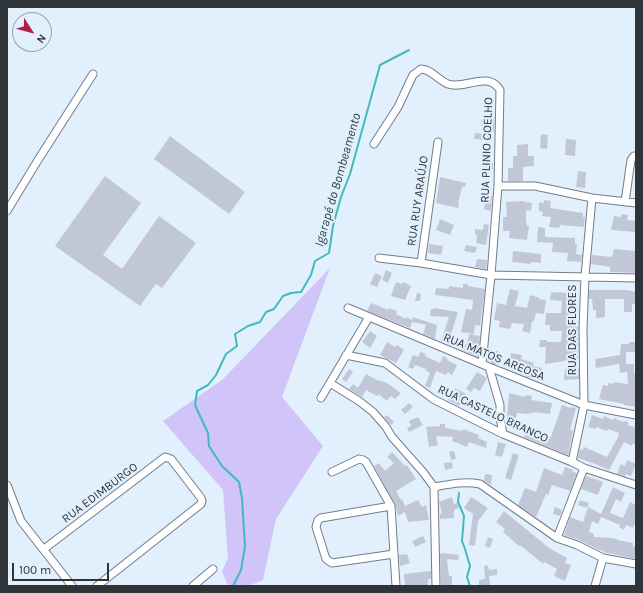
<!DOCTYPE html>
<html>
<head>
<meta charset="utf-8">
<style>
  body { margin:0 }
  #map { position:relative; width:643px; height:593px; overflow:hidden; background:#e2f0fd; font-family:Karla,sans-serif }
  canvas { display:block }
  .frame { position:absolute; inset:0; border:8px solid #2f3439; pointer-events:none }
  .north { position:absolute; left:12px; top:12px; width:40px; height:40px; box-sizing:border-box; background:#e2f0fd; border:1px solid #9aa5af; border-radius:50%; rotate:126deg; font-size:11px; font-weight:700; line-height:16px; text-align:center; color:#2f3439 }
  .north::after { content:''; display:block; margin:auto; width:14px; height:18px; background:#b11e46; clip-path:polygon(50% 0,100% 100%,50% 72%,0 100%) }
  .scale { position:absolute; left:12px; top:563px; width:97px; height:18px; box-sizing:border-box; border:2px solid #2f3439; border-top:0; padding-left:5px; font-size:12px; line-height:14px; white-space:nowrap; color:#2f3439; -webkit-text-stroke:3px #e2f0fd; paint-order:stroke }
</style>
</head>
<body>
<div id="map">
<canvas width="643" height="593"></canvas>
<div class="frame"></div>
<div class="north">N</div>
<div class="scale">100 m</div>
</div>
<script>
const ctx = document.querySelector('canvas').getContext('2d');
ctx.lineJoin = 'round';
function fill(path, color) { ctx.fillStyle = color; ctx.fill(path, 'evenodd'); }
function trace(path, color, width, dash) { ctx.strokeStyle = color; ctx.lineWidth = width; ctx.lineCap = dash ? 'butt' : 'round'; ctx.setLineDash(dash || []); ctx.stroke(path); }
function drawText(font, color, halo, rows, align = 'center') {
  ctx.font = font + ' Karla,sans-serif'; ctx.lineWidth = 4; ctx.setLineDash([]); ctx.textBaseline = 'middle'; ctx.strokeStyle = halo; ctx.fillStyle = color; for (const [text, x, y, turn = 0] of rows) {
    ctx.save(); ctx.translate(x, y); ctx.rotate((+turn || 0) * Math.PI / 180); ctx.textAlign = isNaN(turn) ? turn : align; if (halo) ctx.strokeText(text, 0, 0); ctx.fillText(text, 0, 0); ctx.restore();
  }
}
const green = new Path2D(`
  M330 268 282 397 323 446 276 519 263 580 248 586H228L222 571 228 559 223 490 163 421 222 380Z`);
const stream = new Path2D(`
  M459 493 458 502 464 516 462 541 465 549 470 566 467 577 470 586
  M233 586 241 570 245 547 242 498 239 482 222 466 209 446 208 433 195 405 197 391 208 385 216 375 226 354 237 346 235 334 248 326 260 322 266 312 274 309 283 296 291 293 301 292 311 275 315 261 329 253 333 226 341 197 350 174 380 65 409 50`);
const building = new Path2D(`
  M494 119V132H491L490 140 474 139 475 133 483 134 481 120Z
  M541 134 548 135 547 149 540 148Z
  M170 136 245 192 229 214 154 159Z
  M566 139 576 140 575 156 565 155Z
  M528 144V156H534V166L523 167V181H508V168H513V156H517V145Z
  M485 163H493V169H484Z
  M578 171 586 172 585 188 576 187Z
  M105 176 141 203 103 255 122 269 159 216 196 243 162 288 156 284 140 306 55 246Z
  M440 177 466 183 465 187H462L458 203H459L458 208 436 203Z
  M482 195 492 196 491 211 484 209 485 201 481 200Z
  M544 200 551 201 550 208 583 213V217H585L584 227 560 225 559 228 549 227 551 217 542 216 543 212 539 211V202L544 203Z
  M524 201V202L532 203 531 211 526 210V223H527V226H529L527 240 509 238 510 231H503V217H507L506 202Z
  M622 214 628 215 627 220 636 221V232L611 230 614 216 621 217Z
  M440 219 454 225 450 235 436 230Z
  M484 224 489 225 486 245 476 243 477 235 475 234V229L483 230Z
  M538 227 545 228V237L575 238V244H577L576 254 582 255 581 262 567 261 568 253 552 252 553 243 537 242Z
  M429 244 443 246 441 255 428 253Z
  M466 245 477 247 475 253 464 251Z
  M614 249 636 251 635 273 610 272V267L591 264 592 255 612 257Z
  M513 251 541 254V263L531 262V264L512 262Z
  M477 259 487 260 486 269 475 267Z
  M386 270 392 273 388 283 382 280Z
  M375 273 382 276 377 287 370 284Z
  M396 282 402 284 403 282 411 286 405 300 391 296Z
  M463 284H468V286L485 289 480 326 475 325 474 334 461 332 466 309 472 310 473 300 435 295 436 288 449 289V286L463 288Z
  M510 289 519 291 515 306 527 308 530 295 540 298 539 299 546 300 544 314 536 313 534 321H532L530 333 522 331 524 324 512 323 510 329 499 327 500 321 494 320 497 303 506 305Z
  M589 290H627L636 292V304H632V312H624V299H605V317L596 318V310H593L592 299H589Z
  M551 292 556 293V292L577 294 574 314V327H578V359L545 364 546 347H539L540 340H547V342H561L562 331H550V325H545L546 313H561L562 301 550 300Z
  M417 293 421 294 420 301H415Z
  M371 303 388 310 389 308 397 311 396 314 406 319V317L412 320 413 317 437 325 435 339 423 334 426 325 412 322 410 328 367 311Z
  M434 308 458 312 448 344 441 341 449 317 430 316 431 309H434Z
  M370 331 377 336 370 348 362 342Z
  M469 334 480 336 478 357 460 349 462 343 467 344Z
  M387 342 395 347 397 345 404 350 396 363 380 355Z
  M629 342H636V352H626V364H634V374H636V407L624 405V404L599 399 603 385 608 386V383L614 384V382L628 384 627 372 620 373 619 364 596 368 595 359 620 355 621 344H629Z
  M492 351H498L496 365 491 363Z
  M420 352 425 353V356L440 363 443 356 448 359 447 360 457 365 452 375 448 372 446 375 436 371 430 388 425 386 430 373 425 370 426 369 415 365 413 369 408 367 413 355 418 357Z
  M511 353 522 355 521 359 534 363 533 366 542 368 540 380 525 376 526 373 520 372V371L508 368Z
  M349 369 353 372 346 382 342 379Z
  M565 369H579V379L564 380Z
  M477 372 487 378 480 391 474 388 471 392 466 389Z
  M366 374 379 381V380L387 383 401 393 395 399 391 396 387 401 378 394 377 396 366 390 362 397 349 389 353 384 358 388Z
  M455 388 466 394 459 406 448 400Z
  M509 393 525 397 526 395 532 396 531 400 552 403 550 414 534 412V413H529V414L517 413 516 418 507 417Z
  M409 403 413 407 405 414 401 410Z
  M562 405 571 408V407L576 408 570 430 573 431 568 455 524 437 526 428 541 432V434L545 435V438L550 439V437H551Z
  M387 415 394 422 391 425 384 417Z
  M592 415 603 419 604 416 613 420 614 418 623 422 624 421 628 422V425L636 428V445L633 443 632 446 624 442 609 470 595 464 578 458 580 449 583 450 584 447 607 457 618 437 619 433 608 429 607 431 596 427V429L588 427Z
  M418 417 423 425 409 432 407 428 411 426 409 421Z
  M440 424H445V428L462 431 463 429 479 435 478 438 487 442 486 448 469 442 467 447 452 441 453 437 436 436 438 445 429 447 426 427 440 426Z
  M498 442 506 444 502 457 495 455Z
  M454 451 456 459 451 460 449 452Z
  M392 452 405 466 407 465 416 479 396 491 401 500 402 499 405 506 418 500 422 507 426 505 429 520 408 522 405 512 398 516 395 504 374 466 379 463 385 471 394 463 387 457Z
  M513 453 519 455 511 480 505 478Z
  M627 460 636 464 631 476 626 474 625 476 617 474 621 464 625 466Z
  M452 462 453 468 445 470 444 463Z
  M565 467 573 470V472L577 473 570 491 552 485 548 495 546 494 536 517 518 505 525 488 536 492 544 468 562 475Z
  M485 474 492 475 491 485 484 481Z
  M586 476 603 482 598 495 581 489Z
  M613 487 625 493 621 502 616 499 610 513 623 518 630 502 636 505V521L633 528 626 525 624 530 619 527 620 525 601 517 598 524 592 521 589 532 594 534V537L612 538 617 539V540L633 543 632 551 633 546H636V559L603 552 604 551 599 550 579 540 564 535 570 517 583 522 588 507 601 514Z
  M452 497 454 504 457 503 459 508 454 510V518L440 519V514L442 513 439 502Z
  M471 497 488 508 478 521 475 546 469 545 473 514 464 508Z
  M580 500 589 503 587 508 578 505Z
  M555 507 562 510 560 516 553 514Z
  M504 511 549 548 567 558 565 563 571 565 565 581 554 576 557 569 544 562 543 564 520 545 519 546 503 532 505 529 496 522Z
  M423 536 426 542 415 547 412 541Z
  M488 537 493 539 490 548 485 546Z
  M443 553 459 555 458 560 447 559 449 576H452V586H441L440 554Z
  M407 554 410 563 400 566 399 555Z
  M488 565 489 570 497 569V575L489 576 490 585 479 586V580L485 579 484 566Z
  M431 571V579H428V586H405L404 574Z`);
const street = new Path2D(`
  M374 144 398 107 413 75 421 69C431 69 438 80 448 84 465 90 488 70 500 90L498 186 491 275 482 364
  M498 186H535L592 198 636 203
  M625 202 631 160 634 156H636
  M7 211 38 160 93 74
  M379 258 421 263 491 275 636 278
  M421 263 438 142
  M348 308 489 367 584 405 636 415
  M346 355 385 363 433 399 503 434 572 462 584 468 636 485
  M489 367 500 405V418L503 434
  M330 383 359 401 373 412 386 427 392 437 423 472 434 487 436 586
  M321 398 369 317
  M572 462 584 405 583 329 585 276 592 198
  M332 472 359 459 363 460 366 462 391 506 396 586
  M7 485 21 521 72 586
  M434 487C450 484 464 481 480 484L557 538 577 545 603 558 636 564
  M391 506 321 518 318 520 316 527 326 559 332 563 394 554
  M557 538 584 468
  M44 549 165 457 171 459 201 498 202 501 201 504 97 586
  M193 586 213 569
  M595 586 603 558`);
const streetNames = [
  ["RUA PLINIO COELHO",487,150,-88],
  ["RUA RUY ARAÚJO",418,201,-82],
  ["RUA DAS FLORES",573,330,-90],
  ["RUA MATOS AREOSA",494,357,22],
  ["RUA CASTELO BRANCO",493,414,25],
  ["RUA EDIMBURGO",100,493,-37]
];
const waterNames = [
  ["Igarapé do Bombeamento",338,180,-74]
];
fill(green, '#d1c4f8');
trace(stream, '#43baba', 2);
fill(building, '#c2c7d7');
trace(street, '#717d88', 9);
trace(street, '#fff', 7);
drawText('12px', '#2f3439', '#e2f0fd', streetNames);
drawText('italic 13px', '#284242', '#e2f0fd', waterNames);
</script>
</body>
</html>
